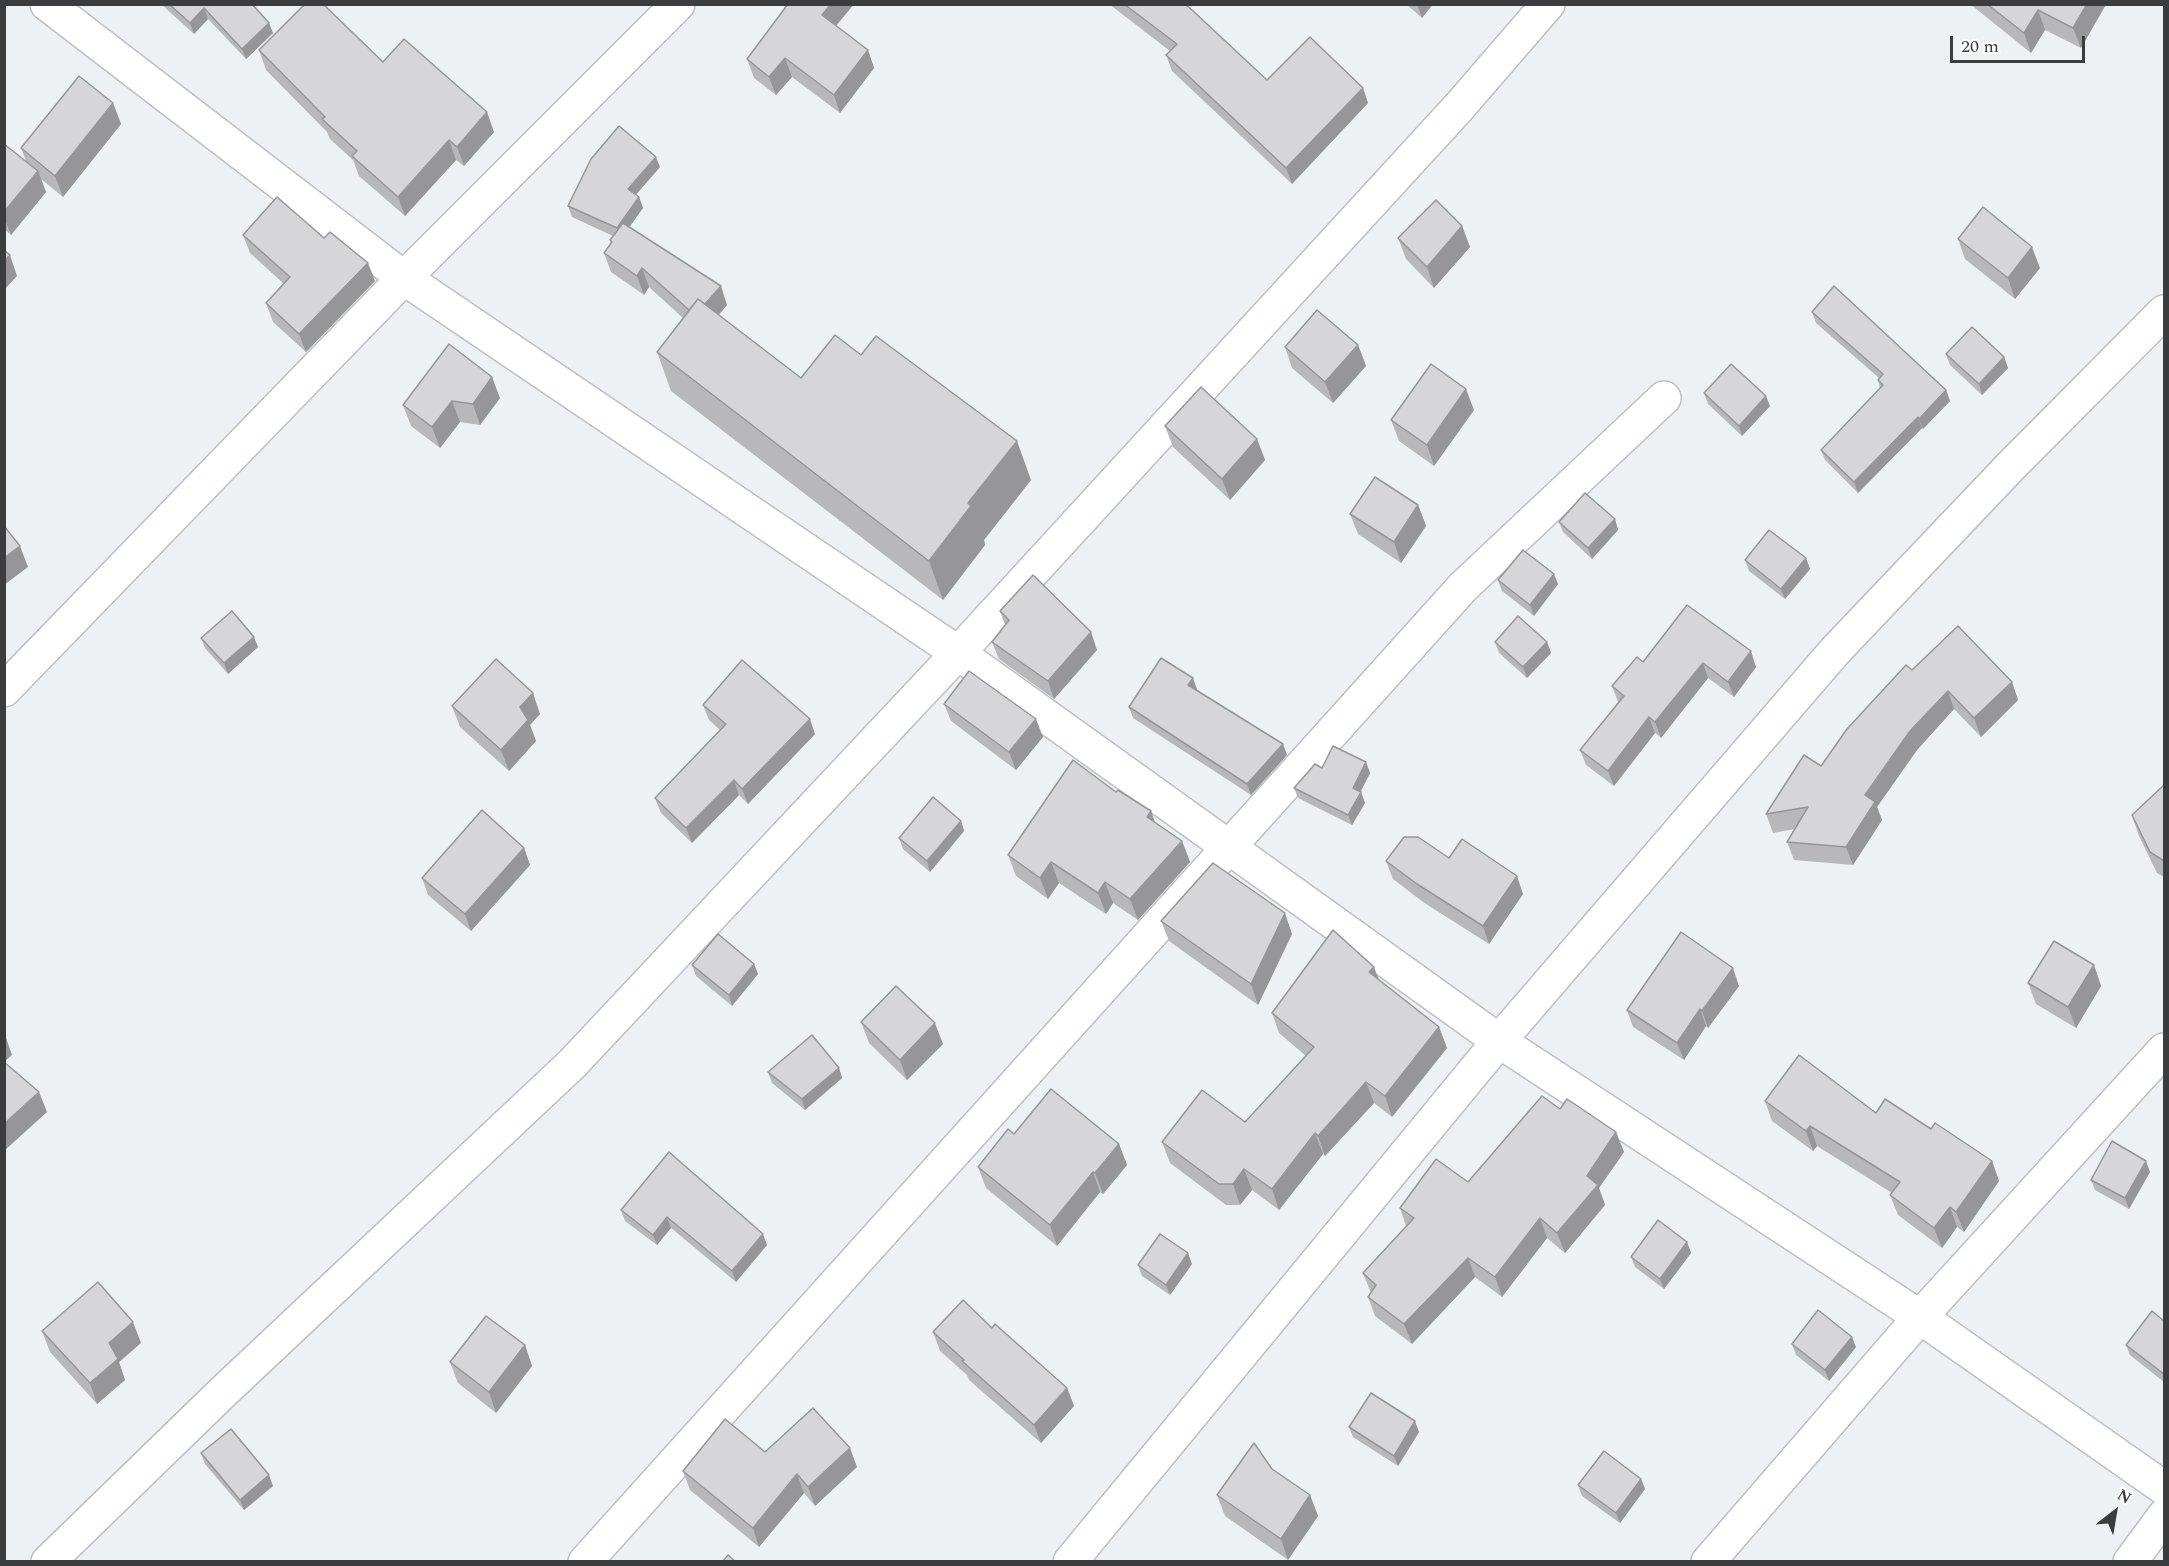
<!DOCTYPE html>
<html>
<head>
<meta charset="utf-8">
<style>
  body { margin:0 }
  #map { position:relative; width:2169px; height:1566px; overflow:hidden; background:#eef1f3; font-family:Spectral,serif }
  canvas { display:block }
  .frame { position:absolute; inset:0; border:6px solid #3b3c3d; pointer-events:none }
  .north { position:absolute; left:2085px; top:1482px; width:60px; height:60px; -webkit-text-stroke:4px #fdfeff; paint-order:stroke; rotate:31deg; font-size:16px; font-weight:700; line-height:24px; text-align:center; color:#3b3c3d }
  .north::after { content:''; display:block; margin:auto; width:21px; height:27px; background:#3b3c3d; clip-path:polygon(50% 0,100% 100%,50% 72%,0 100%) }
  .scale { position:absolute; left:1950px; top:36px; width:135px; height:27px; box-sizing:border-box; border:3px solid #3b3c3d; border-top:0; padding-left:8px; font-size:18px; line-height:21px; white-space:nowrap; color:#3b3c3d; -webkit-text-stroke:4px #fdfeff; paint-order:stroke }
</style>
</head>
<body>
<div id="map">
<canvas width="2169" height="1566"></canvas>
<div class="frame"></div>
<div class="north">N</div>
<div class="scale">20 m</div>
</div>
<script>
const ctx = document.querySelector('canvas').getContext('2d');
ctx.lineJoin = 'round';
function trace(path, color, width, dash) { ctx.strokeStyle = color; ctx.lineWidth = width; ctx.lineCap = dash ? 'butt' : 'round'; ctx.setLineDash(dash || []); ctx.stroke(path); }
function fill(path, color) { ctx.fillStyle = color; ctx.fill(path, 'evenodd'); }
const street = new Path2D(`
  M47 4 404 278 958 653 1499 1041 1920 1317 2164 1488
  M4 690 404 278 678 4
  M48 1562 222 1393 572 1064 958 653 1459 107 1548 4
  M585 1562 1463 587 1664 398
  M1070 1562 1499 1041 1835 651 2010 467 2164 312
  M1708 1562 1920 1317 2164 1050
  M2130 1562 2164 1516`);
const wall = new Path2D(`
  M161 4H252L273 33 246 59 208 19 194 34Z
  M788 4H854L836 26 868 50 874 68 840 113 792 77 776 95 754 78 747 59Z
  M1109 4H1185L1267 80 1363 88 1368 103 1292 184 1172 71 1166 55 1170 51Z
  M1406 4H1433L1422 18Z
  M1970 4 2106 5 2081 48 2045 30 2031 53Z
  M259 50 383 62 494 132 464 166 456 160 405 216 359 176 353 160 330 139 327 132 266 70Z
  M113 103 121 124 63 197 41 179 46 192 11 235 4 229V144L26 161 21 148Z
  M660 167 636 195 639 197 643 208 629 227 727 305 719 315 801 378 861 355 1031 480 984 540 985 545 943 600 671 391 657 352 683 318 649 287 644 295 611 272 604 253 611 243 610 240 613 236 572 217 568 206Z
  M1462 226 1470 247 1434 288 1406 259 1398 238Z
  M243 235 324 238 375 281 306 352 273 322 266 303 284 284 250 253Z
  M1958 239 2040 268 2015 299 1965 259Z
  M1812 312 1946 390 1950 401 1923 429 1922 428 1858 493 1825 460 1821 450 1880 388 1878 380 1879 378 1816 323Z
  M1358 345 1366 366 1333 403 1292 368 1285 347Z
  M1946 354 2004 357 2008 368 1982 395 1950 365Z
  M1704 393 1770 406 1742 436 1708 404Z
  M500 398 480 425 460 422 440 448 411 426 403 405Z
  M1474 410 1434 466 1399 441 1391 420Z
  M1165 426 1257 439 1265 460 1230 500 1173 447Z
  M1418 505 1426 526 1401 563 1358 534 1350 514Z
  M1615 519 1618 530 1592 559 1563 532 1559 522Z
  M1806 558 1810 569 1785 599 1749 571 1745 560Z
  M1498 580 1558 584 1534 616 1502 591Z
  M1687 605 1756 667 1734 697 1708 678 1661 738 1655 733 1614 786 1586 765 1580 750 1618 702 1612 686 1643 662Z
  M1000 611 1097 650 1054 699 999 659 992 642 1005 625Z
  M201 638 258 647 228 674 205 648Z
  M1495 642H1547L1551 653 1527 678 1499 653Z
  M1912 670 2012 682 2018 700 1981 737 1954 709 1917 750 1877 807 1882 820 1853 865 1794 860 1787 842 1795 829 1773 833 1766 814 1821 766Z
  M1196 689 1287 755 1251 795 1133 718 1129 707 1197 689Z
  M944 704 1043 737 1016 770 951 721Z
  M703 705 815 734 748 804 739 795 692 843 661 813 655 798 720 730 709 720Z
  M452 706 540 714 530 725 536 741 509 771 460 727Z
  M1366 762 1370 773 1360 792 1365 803 1352 825 1298 798 1294 788 1322 768Z
  M2164 785V877L2157 873 2139 836 2132 815Z
  M1116 792 1151 811 1155 822 1182 841 1190 862 1138 920 1113 903 1106 914 1059 883 1048 899 1016 876 1008 855Z
  M961 821 964 831 930 872 903 849 899 838Z
  M524 848 530 865 471 931 428 895 422 878Z
  M1386 861 1523 894 1489 944 1423 902 1393 879Z
  M1161 921 1292 934 1258 1005 1169 941Z
  M754 964 758 974 732 1006 696 976 692 965Z
  M2094 965 2101 986 2076 1028 2036 1004 2028 983Z
  M1378 979 1439 1027 1447 1048 1392 1117 1374 1103 1325 1156 1323 1154 1279 1210 1252 1190 1240 1205H1226L1170 1163 1162 1142 1245 1122 1306 1056 1279 1033 1272 1013Z
  M1739 986 1708 1028 1706 1026 1684 1060 1633 1027 1627 1010Z
  M861 1022 943 1044 907 1080 869 1043Z
  M839 1068 842 1078 805 1110 772 1083 768 1072Z
  M1765 1101 1876 1113 1931 1129 1992 1161 1999 1181 1964 1232 1957 1227 1942 1248 1898 1215 1890 1195 1892 1193 1817 1146 1813 1151 1772 1121Z
  M1560 1109 1616 1132 1624 1152 1599 1188 1605 1205 1565 1253 1547 1238 1502 1297 1475 1277 1412 1344 1375 1316 1368 1297 1371 1293 1363 1273 1406 1226 1400 1208 1468 1182Z
  M1014 1134 1119 1144 1127 1165 1103 1194 1100 1192 1057 1246 986 1188 978 1167Z
  M669 1152 767 1245 736 1282 671 1228 657 1245 625 1221 621 1210Z
  M2150 1172 2129 1209 2095 1190 2091 1180Z
  M1687 1242 1691 1253 1664 1289 1635 1267 1631 1257Z
  M1192 1264 1170 1295 1142 1276 1138 1265Z
  M2164 1321V1382L2130 1355 2126 1345Z
  M992 1328 1067 1388 1074 1406 1041 1443 969 1380 967 1375 940 1351 933 1332Z
  M42 1331 141 1343 119 1362 125 1380 97 1404 50 1352Z
  M1792 1344 1856 1347 1829 1381 1796 1355Z
  M525 1345 532 1366 496 1413 458 1383 450 1362Z
  M1349 1427 1419 1432 1398 1466 1353 1437Z
  M765 1452 857 1467 815 1506 804 1493 759 1547 690 1490 683 1471Z
  M201 1453 273 1486 244 1510 205 1464Z
  M1272 1469 1310 1495 1318 1516 1288 1560 1225 1516 1217 1495Z
  M1641 1479 1645 1489 1620 1523 1582 1496 1578 1485Z`);
const shadedWall = new Path2D(`
  M831 4H854L829 34 822 15Z
  M1417 4H1433L1422 18Z
  M2087 4H2106L2081 48 2073 28Z
  M204 8 208 19 194 34 190 23Z
  M2038 10 2045 30 2031 53 2024 33Z
  M269 23 273 33 246 59 242 49Z
  M868 50 874 68 840 113 834 95Z
  M785 58 792 77 776 95 769 77Z
  M1363 88 1368 103 1292 184 1286 168Z
  M113 103 121 124 63 197 55 176Z
  M487 112 494 132 464 166 457 147Z
  M449 140 456 160 405 216 398 197Z
  M656 157 660 167 631 200 628 189Z
  M38 171 46 192 11 235 4 217V212Z
  M639 197 643 208 621 239 617 228Z
  M1462 226 1470 247 1434 288 1427 267Z
  M2032 247 2040 268 2015 299 2008 278Z
  M10 255 17 276 4 290V261Z
  M368 263 375 281 306 352 299 334Z
  M642 268 649 287 644 295 637 276Z
  M721 286 727 305 702 334 695 315Z
  M1358 345 1366 366 1333 403 1325 382Z
  M2004 357 2008 368 1982 395 1979 384Z
  M492 377 500 398 480 425 473 404Z
  M1466 389 1474 410 1434 466 1427 445Z
  M1946 390 1950 401 1923 429 1919 419Z
  M1766 396 1770 406 1742 436 1739 426Z
  M452 401 460 422 440 448 432 427Z
  M1918 417 1922 428 1858 493 1854 482Z
  M1257 439 1265 460 1230 500 1222 479Z
  M1017 441 1031 480 984 540 985 545 943 600 929 561 968 503Z
  M1418 505 1426 526 1401 563 1394 542Z
  M1615 519 1618 530 1592 559 1588 548Z
  M20 546 28 567 4 585V558Z
  M1806 558 1810 569 1785 599 1781 589Z
  M1554 574 1558 584 1534 616 1530 605Z
  M1091 632 1097 650 1054 699 1048 681Z
  M254 637 258 647 228 674 224 663Z
  M1547 642 1551 653 1527 678 1523 667Z
  M1751 651 1756 667 1734 697 1728 682Z
  M1703 663 1708 678 1661 738 1655 722Z
  M1193 678 1197 689 1192 695 1188 685Z
  M2012 682 2018 700 1981 737 1974 718Z
  M1948 691 1954 709 1917 750 1877 807 1882 820 1853 865 1846 847 1865 795 1910 731Z
  M533 693 540 714 530 725 536 741 509 771 501 750 520 707Z
  M1649 717 1655 733 1614 786 1608 771Z
  M810 719 815 734 748 804 742 789Z
  M1036 719 1043 737 1016 770 1009 752Z
  M1283 744 1287 755 1251 795 1247 784Z
  M1366 762 1370 773 1357 799 1361 792 1365 803 1352 825 1348 815 1353 788Z
  M734 780 739 795 692 843 686 828Z
  M1151 811 1158 832 1147 817Z
  M961 821 964 831 930 872 927 861Z
  M1182 841 1190 862 1138 920 1130 899Z
  M524 848 530 865 471 931 465 914Z
  M1051 862 1059 883 1048 899 1040 878Z
  M1517 876 1523 894 1489 944 1483 926Z
  M1105 882 1113 903 1106 914 1098 893Z
  M1285 913 1292 934 1258 1005 1251 984Z
  M754 964 758 974 732 1006 729 995Z
  M2094 965 2101 986 2076 1028 2068 1007Z
  M1374 967 1382 988 1369 972Z
  M1733 968 1739 986 1708 1028 1702 1011Z
  M1700 1009 1706 1026 1684 1060 1677 1043Z
  M935 1023 943 1044 907 1080 900 1060Z
  M1439 1027 1447 1048 1392 1117 1385 1096Z
  M5 1035 12 1055 4 1062V1036Z
  M839 1068 842 1078 805 1110 802 1099Z
  M1366 1082 1374 1103 1325 1156 1318 1136Z
  M39 1092 47 1112 4 1151V1124Z
  M1810 1126 1817 1146 1813 1151 1806 1131Z
  M1616 1132 1624 1152 1599 1188 1605 1205 1565 1253 1557 1233 1587 1176Z
  M1315 1133 1323 1154 1279 1210 1272 1189Z
  M1119 1144 1127 1165 1103 1194 1095 1173Z
  M1992 1161 1999 1181 1964 1232 1956 1212Z
  M2146 1161 2150 1172 2129 1209 2125 1198Z
  M1244 1169 1252 1190 1240 1205 1233 1184Z
  M1093 1172 1100 1192 1057 1246 1050 1225Z
  M1950 1207 1957 1227 1942 1248 1934 1228Z
  M667 1217 671 1228 657 1245 653 1235Z
  M1540 1218 1547 1238 1502 1297 1495 1277Z
  M763 1234 767 1245 736 1282 732 1271Z
  M1687 1242 1691 1253 1664 1289 1660 1279Z
  M1188 1253 1192 1264 1170 1295 1166 1285Z
  M1468 1258 1475 1277 1412 1344 1404 1324Z
  M133 1322 141 1343 119 1362 125 1380 97 1404 90 1383 109 1343Z
  M1852 1337 1856 1347 1829 1381 1825 1370Z
  M525 1345 532 1366 496 1413 489 1392Z
  M1067 1388 1074 1406 1041 1443 1034 1425Z
  M1415 1421 1419 1432 1398 1466 1394 1456Z
  M850 1448 857 1467 815 1506 808 1487Z
  M797 1474 804 1493 759 1547 753 1528Z
  M269 1475 273 1486 244 1510 240 1500Z
  M1641 1479 1645 1489 1620 1523 1616 1513Z
  M1310 1495 1318 1516 1288 1560 1281 1539Z`);
const building = new Path2D(`
  M169 4H252L269 23 242 49 204 8 190 23Z
  M305 4H323L383 62 404 39 487 112 457 147 449 140 398 197 352 156 357 151 322 119 325 117 259 50Z
  M788 4H831L822 15 868 50 834 95 785 58 769 77 747 59Z
  M1124 4H1185L1192 10 1267 80 1310 37 1363 88 1286 168 1166 55 1177 44Z
  M1987 4H2087L2073 28 2038 10 2024 33Z
  M79 76 113 103 55 176 21 148Z
  M619 126 656 157 628 189 639 197 617 228 568 206 591 159Z
  M4 144 38 171 4 212Z
  M277 197 324 238 330 232 368 263 299 334 266 303 290 277 243 235Z
  M1436 200 1462 226 1427 267 1398 238Z
  M1983 207 2032 247 2008 278 1958 239Z
  M623 223 721 286 705 304 698 299 689 310 642 268 637 276 604 253 612 242 610 240Z
  M4 250 10 255 4 261Z
  M1834 286 1946 390 1919 419 1918 417 1854 482 1821 450 1883 385 1878 380 1883 374 1812 312Z
  M698 299 801 378 835 335 861 355 876 336 1017 441 968 503 971 506 929 561 657 352Z
  M1317 310 1358 345 1325 382 1285 347Z
  M1972 327 2004 357 1979 384 1946 354Z
  M449 344 492 377 473 404 452 401 432 427 403 405Z
  M1431 364 1466 389 1427 445 1391 420Z
  M1731 364 1766 396 1739 426 1704 393Z
  M1201 387 1257 439 1222 479 1165 426Z
  M1375 477 1418 505 1394 542 1350 514Z
  M1585 493 1615 519 1588 548 1559 522Z
  M4 526 20 546 4 558Z
  M1769 530 1806 558 1781 589 1745 560Z
  M1523 550 1554 574 1530 605 1498 580Z
  M1033 575 1091 632 1048 681 992 642 1009 620 1000 611Z
  M1687 605 1751 651 1728 682 1703 663 1655 722 1649 717 1608 771 1580 750 1624 696 1612 686 1637 657 1643 662Z
  M232 611 254 637 224 663 201 638Z
  M1518 616 1547 642 1523 667 1495 642Z
  M1958 626 2012 682 1974 718 1948 691 1910 731 1865 795 1875 802 1846 847 1787 842 1808 807 1766 814 1804 755 1821 766 1847 729 1906 665 1912 670Z
  M1161 658 1193 678 1188 685 1283 744 1247 784 1129 707Z
  M496 659 533 693 520 707 528 720 501 750 452 706Z
  M742 660 810 719 742 789 734 780 686 828 655 798 726 724 703 705Z
  M969 671 1036 719 1009 752 944 704Z
  M1333 746 1366 762 1353 788 1361 792 1348 815 1294 788 1315 764 1322 768Z
  M1073 760 1116 792 1118 790 1151 811 1147 817 1182 841 1130 899 1105 882 1098 893 1051 862 1040 878 1008 855Z
  M2164 785V861L2150 852 2132 815Z
  M933 797 961 821 927 861 899 838Z
  M482 810 524 848 465 914 422 878Z
  M1404 837H1418L1449 858 1462 839 1517 876 1483 926 1417 884 1386 861Z
  M1213 863 1285 913 1251 984 1161 921Z
  M1333 930 1374 967 1369 972 1439 1027 1385 1096 1366 1082 1318 1136 1315 1133 1272 1189 1244 1169 1233 1184H1219L1162 1142 1202 1090 1245 1122 1314 1047 1272 1013Z
  M1681 932 1733 968 1702 1011 1700 1009 1677 1043 1627 1010Z
  M718 934 754 964 729 995 692 965Z
  M2054 941 2094 965 2068 1007 2028 983Z
  M896 986 935 1023 900 1060 861 1022Z
  M812 1035 839 1068 802 1099 768 1072Z
  M1799 1055 1876 1113 1885 1099 1931 1129 1935 1123 1992 1161 1956 1212 1950 1207 1934 1228 1890 1195 1900 1182 1810 1126 1806 1131 1765 1101Z
  M4 1062 39 1092 4 1124Z
  M1051 1089 1119 1144 1095 1173 1093 1172 1050 1225 978 1167 1008 1129 1014 1134Z
  M1542 1096 1560 1109 1567 1099 1616 1132 1587 1176 1598 1185 1557 1233 1540 1218 1495 1277 1468 1258 1404 1324 1368 1297 1376 1285 1363 1273 1414 1218 1400 1208 1436 1159 1468 1182Z
  M2112 1141 2146 1161 2125 1198 2091 1180Z
  M669 1152 763 1234 732 1271 667 1217 653 1235 621 1210Z
  M1658 1220 1687 1242 1660 1279 1631 1257Z
  M1160 1234 1188 1253 1166 1285 1138 1265Z
  M98 1282 133 1322 109 1343 118 1359 90 1383 42 1331Z
  M963 1300 992 1328 995 1324 1067 1388 1034 1425 962 1361 964 1360 933 1332Z
  M1818 1310 1852 1337 1825 1370 1792 1344Z
  M2152 1311 2164 1321V1374L2126 1345Z
  M486 1316 525 1345 489 1392 450 1362Z
  M1371 1393 1415 1421 1394 1456 1349 1427Z
  M813 1408 850 1448 808 1487 797 1474 753 1528 683 1471 725 1419 765 1452Z
  M231 1429 269 1475 240 1500 201 1453Z
  M1254 1443 1272 1469 1310 1495 1281 1539 1217 1495Z
  M1604 1451 1641 1479 1616 1513 1578 1485Z
  M728 1555 736 1562H722Z`);
trace(street, '#bdc0c2', 36);
trace(street, '#fff', 33);
fill(wall, '#b8b8bb');
fill(shadedWall, '#969698');
fill(building, '#d6d6d9');
trace(building, '#969698', 1.5);
</script>
</body>
</html>
